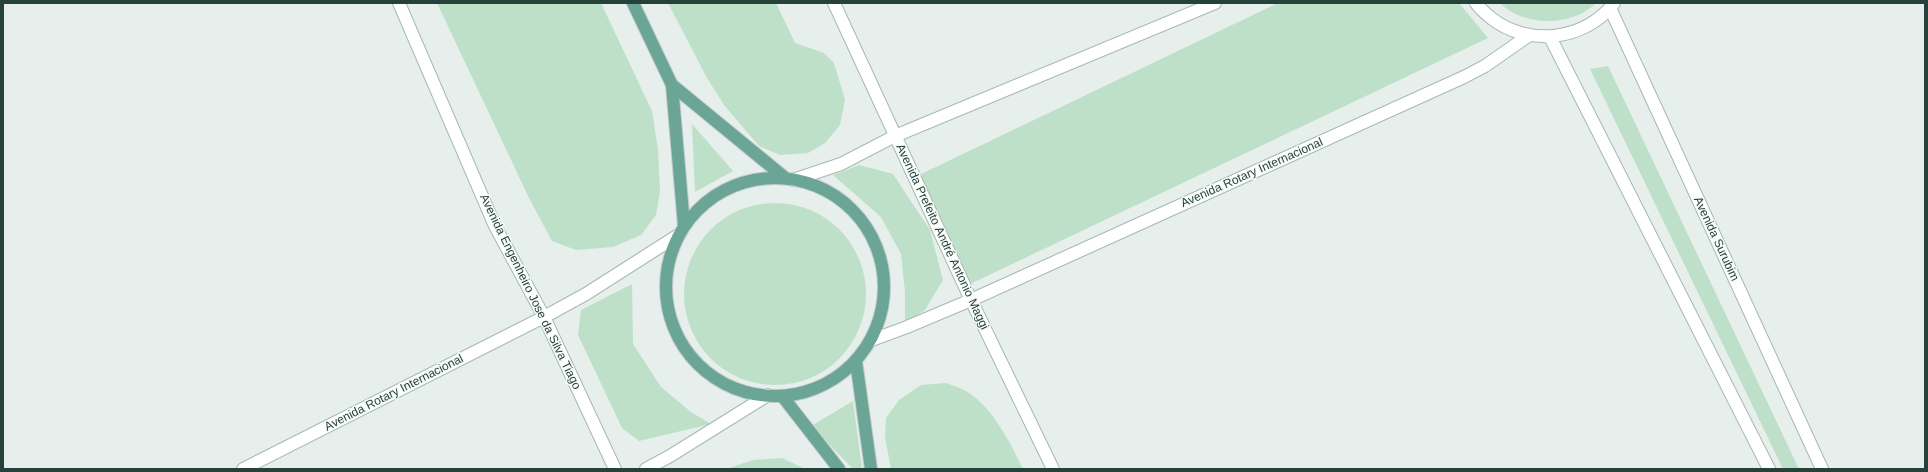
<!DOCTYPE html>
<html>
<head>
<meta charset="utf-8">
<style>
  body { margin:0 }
  #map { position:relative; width:1928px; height:472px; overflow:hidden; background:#e6efeb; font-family:Arial,sans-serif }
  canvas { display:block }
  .frame { position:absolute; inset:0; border:4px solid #24423a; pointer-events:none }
</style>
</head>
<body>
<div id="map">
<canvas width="1928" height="472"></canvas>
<div class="frame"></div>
</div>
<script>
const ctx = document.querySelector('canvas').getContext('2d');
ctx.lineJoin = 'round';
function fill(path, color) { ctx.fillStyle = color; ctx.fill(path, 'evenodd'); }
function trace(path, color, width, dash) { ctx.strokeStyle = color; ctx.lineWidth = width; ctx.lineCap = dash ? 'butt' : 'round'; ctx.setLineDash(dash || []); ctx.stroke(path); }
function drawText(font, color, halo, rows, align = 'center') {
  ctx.font = font + ' Arial,sans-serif'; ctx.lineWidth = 3; ctx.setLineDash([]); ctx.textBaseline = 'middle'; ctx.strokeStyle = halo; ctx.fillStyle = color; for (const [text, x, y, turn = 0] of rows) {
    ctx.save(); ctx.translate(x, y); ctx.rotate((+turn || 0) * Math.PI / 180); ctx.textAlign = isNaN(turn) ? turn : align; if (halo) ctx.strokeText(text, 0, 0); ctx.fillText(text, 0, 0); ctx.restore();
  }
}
const green = new Path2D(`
  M437 3H601L652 111 658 149 660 191 656 215 641 235 613 247 576 250 552 241 529 198Z
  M668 3H776L795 43 824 53 834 63 845 100 840 125 825 143 808 153 780 155 759 146 724 105 707 78Z
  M1278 3H1459L1488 38 970 284 917 176Z
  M1500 3H1596C1572 27 1524 27 1500 3Z
  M1608 66 1799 469H1783L1590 69Z
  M692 124 733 171 695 192Z
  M859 165 893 174 930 230 943 280 925 310 905 323V292L901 254 881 217 833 175Z
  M684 294a91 91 0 1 1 182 0a91 91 0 1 1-182 0Z
  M632 284 633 344 661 387 691 412 711 424 639 441 622 428 578 335 581 310Z
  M946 383C952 385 958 387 964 390 991 404 1010 442 1023 469H891L885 437 886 418 899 400 921 385Z
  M853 401 862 469H853L811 426Z
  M782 458 805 469H726L753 460Z`);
const tertiary = new Path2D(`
  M399 3 495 226 544 317 615 469
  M834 3 971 300 1053 469
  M1476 3C1480 9 1485 13 1491 18 1528 47 1585 41 1614 3
  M1610 8 1822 469
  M1550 37 1769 469
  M793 180 841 164 895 136 1215 3
  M872 340 907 327 971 300 1464 77 1485 66 1528 36
  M243 469 544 317 586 294 680 234
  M646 469 670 456 768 395`);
const primary = new Path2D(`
  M633 3 672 85 684 226
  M672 85 784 177
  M666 287a109 109 0 1 1 218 0a109 109 0 1 1-218 0Z
  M856 361 871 469
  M783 397 839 469`);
const streetNames = [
  ["Avenida Rotary Internacional",1252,173,-24],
  ["Avenida Prefeito André Antonio Maggi",942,237,65],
  ["Avenida Surubim",1716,239,65],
  ["Avenida Engenheiro Jose da Silva Tiago",530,292,64],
  ["Avenida Rotary Internacional",394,393,-27]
];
fill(green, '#bfe0c8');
trace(tertiary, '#a8b8b2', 14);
trace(primary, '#c2cac8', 14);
trace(tertiary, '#fff', 12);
trace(primary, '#6aa596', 12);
drawText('12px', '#24423a', '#f7fbf9', streetNames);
</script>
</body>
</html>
